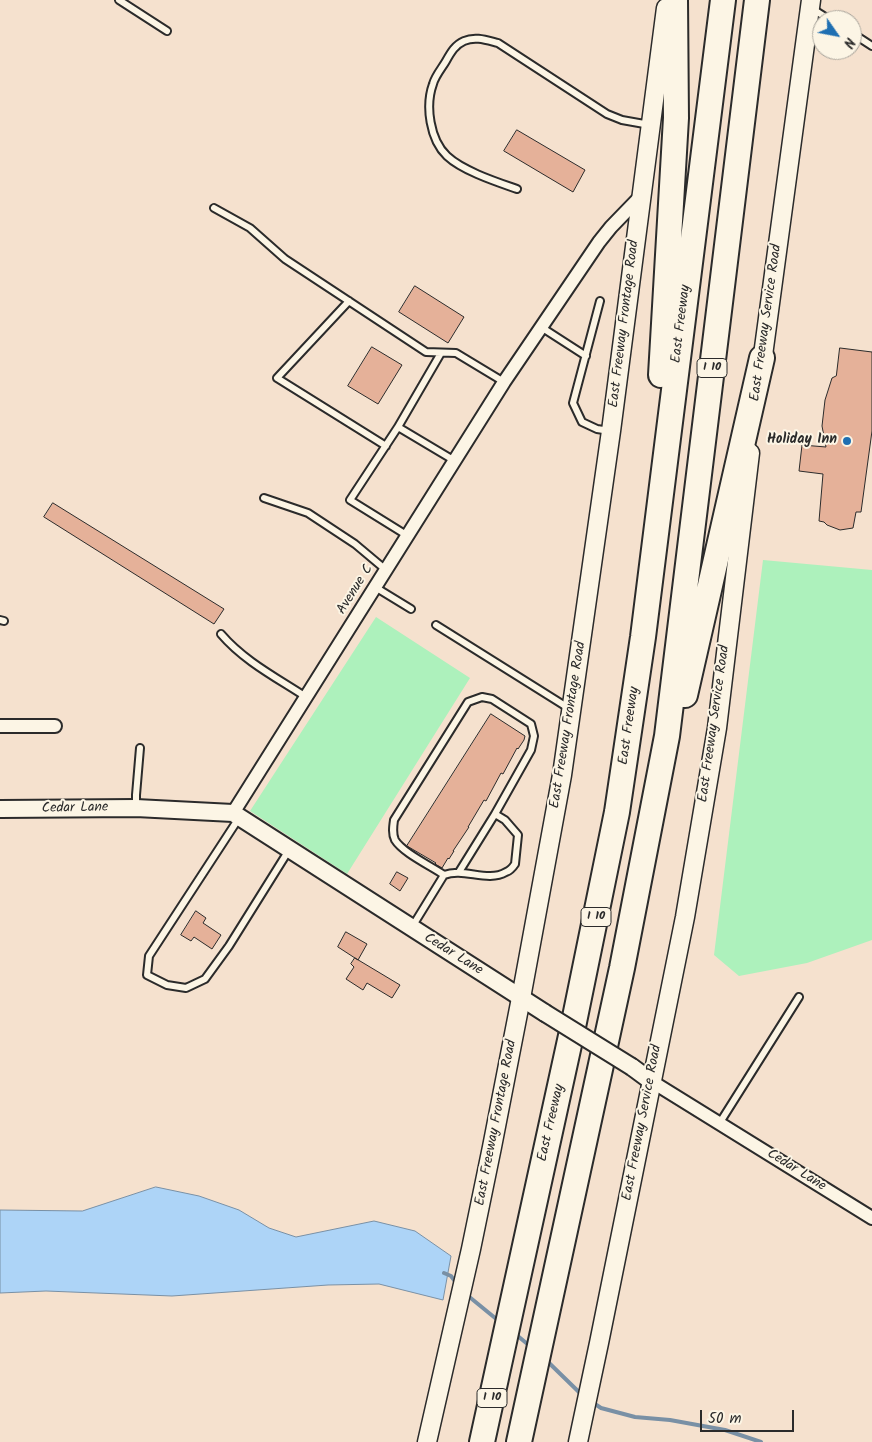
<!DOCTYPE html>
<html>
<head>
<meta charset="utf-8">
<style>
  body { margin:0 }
  #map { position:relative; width:872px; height:1442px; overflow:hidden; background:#f5e1ce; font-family:Kalam,sans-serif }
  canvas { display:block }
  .north { position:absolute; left:812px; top:10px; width:50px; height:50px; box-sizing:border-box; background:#fcf5e5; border:1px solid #a8a49b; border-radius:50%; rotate:123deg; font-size:14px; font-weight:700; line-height:20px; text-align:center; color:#2b2b2b }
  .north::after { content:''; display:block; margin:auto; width:18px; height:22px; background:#1f6fb2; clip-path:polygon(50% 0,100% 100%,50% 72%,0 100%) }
  .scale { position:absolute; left:700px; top:1410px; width:94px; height:22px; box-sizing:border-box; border:2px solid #2b2b2b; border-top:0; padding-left:6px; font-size:15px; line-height:18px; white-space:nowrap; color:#2b2b2b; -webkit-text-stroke:4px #fcf5e5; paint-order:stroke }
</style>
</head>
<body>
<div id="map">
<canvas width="872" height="1442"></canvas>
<div class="north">N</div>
<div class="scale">50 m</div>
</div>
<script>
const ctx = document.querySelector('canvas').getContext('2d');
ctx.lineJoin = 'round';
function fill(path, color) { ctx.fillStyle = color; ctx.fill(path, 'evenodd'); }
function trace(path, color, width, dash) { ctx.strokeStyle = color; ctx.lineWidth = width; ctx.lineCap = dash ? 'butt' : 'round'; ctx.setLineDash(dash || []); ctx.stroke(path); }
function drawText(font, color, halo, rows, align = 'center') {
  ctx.font = font + ' Kalam,sans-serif'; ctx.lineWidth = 4; ctx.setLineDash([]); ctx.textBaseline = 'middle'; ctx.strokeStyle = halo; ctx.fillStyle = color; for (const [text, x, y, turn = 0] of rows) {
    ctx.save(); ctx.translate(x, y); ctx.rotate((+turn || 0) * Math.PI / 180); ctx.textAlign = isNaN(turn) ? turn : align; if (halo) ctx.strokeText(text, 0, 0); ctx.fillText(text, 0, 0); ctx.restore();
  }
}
const green = new Path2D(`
  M763 560 872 570V940L807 963 739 976 714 955Z
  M376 617 470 678 347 874 250 811Z`);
const water = new Path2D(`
  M156 1187 199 1196 239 1210 269 1228 296 1237 374 1221 415 1231 451 1256 443 1300 379 1284 328 1285 172 1296 46 1291 0 1293V1210L82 1211Z`);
const stream = new Path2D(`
  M444 1273 451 1276 457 1284
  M467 1295 500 1322
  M513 1332 531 1347
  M546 1360 582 1395
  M592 1402 601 1408 635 1417 670 1420 725 1430 761 1442`);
const building = new Path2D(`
  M517 130 585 170 573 192 504 151Z
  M415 286 464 317 448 343 399 312Z
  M372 347 402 365 378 404 348 386Z
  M840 348 872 352V431L861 512H856L853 528 840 530 827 525 824 522 819 521 823 474 799 471 802 445 826 447 822 426 825 400 832 378 836 376Z
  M53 503 224 609 214 624 44 517Z
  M491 714 525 736 524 740 518 749 517 748 503 774 501 773 486 801 484 800 468 827H469L453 851H454L449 859 448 858 442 868 435 864 436 863 407 846Z
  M397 872 408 878 400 891 390 884Z
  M196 911 206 918 203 923 221 935 212 949 194 937 191 941 181 935Z
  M346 932 367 944 358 960 338 947Z
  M355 958 400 985 392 998 367 983 363 990 346 979 354 967 351 964Z`);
const service = new Path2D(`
  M119 0 167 31
  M811 8 830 20
  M852 33 872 46
  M517 189C497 182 463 171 447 156 430 140 425 106 433 84 435 76 442 68 446 61 451 52 455 45 464 41 475 36 486 40 498 43L607 114 622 120 650 125
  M214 208 250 228 285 259 426 352 456 353 504 382
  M349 301 277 378 386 446
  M600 301 573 403 582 422 597 429 610 431
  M541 327 586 356
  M441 353 398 427 455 461
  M398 427 350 500 408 536
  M264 498 308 513 355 544 386 570
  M375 587 411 609
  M0 620 4 621
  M436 625 570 709
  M221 634C244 661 277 678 306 697
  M136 807V795L140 748
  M239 818 149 956 147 975 167 985 186 988 205 979 229 946 289 850
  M444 875C431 866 403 853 395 840 392 834 393 827 394 820L468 702 482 697 492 699 531 724 534 736 531 750 495 814
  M412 927 444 875C464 867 487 883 506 872 509 871 513 867 515 864L518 835 505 820 495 814 459 872
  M719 1124 799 997`);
const minor = new Path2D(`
  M0 726H55
  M233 813 504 382 599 242 611 227 642 195
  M651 1081 872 1218`);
const tertiary = new Path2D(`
  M0 809 136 808 233 813 545 1013
  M632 1067 651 1081`);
const secondary = new Path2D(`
  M761 370 811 0
  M427 1442 471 1249 492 1147 521 998 562 775 611 431 666 8
  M578 1442 599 1343 685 917 717 728 750 453`);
const motorway = new Path2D(`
  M661 375 676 118 675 0
  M685 695 762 358
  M482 1442 574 1022 617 812 643 637 723 0
  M519 1442 622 968 667 736 757 0`);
const tertiaryBridge = new Path2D(`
  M545 1013 632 1067`);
const markers = [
  [847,441,5,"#1f6fb2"]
];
const shields = [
  [712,368,30],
  [596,917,30],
  [492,1398,30]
];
const shieldNames = [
  ["I 10",712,368],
  ["I 10",596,917],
  ["I 10",492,1398]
];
const streetNames = [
  ["East Freeway Service Road",767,323,-82],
  ["East Freeway Frontage Road",625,324,-83],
  ["East Freeway",682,324,-83],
  ["Avenue C",356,590,-58],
  ["East Freeway Service Road",715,724,-82],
  ["East Freeway Frontage Road",569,725,-81],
  ["East Freeway",630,726,-82],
  ["Cedar Lane",75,809,-1],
  ["Cedar Lane",453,955,32],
  ["East Freeway Frontage Road",497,1123,-79],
  ["East Freeway",552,1123,-77],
  ["East Freeway Service Road",643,1123,-79],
  ["Cedar Lane",796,1171,32]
];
const poiNames = [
  ["Holiday Inn",837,441]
];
fill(green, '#adf1bc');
fill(water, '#add4f7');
trace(water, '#7990a5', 1);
trace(stream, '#7990a5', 4);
fill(building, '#e5b199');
trace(building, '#2b2b2b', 1);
trace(service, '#2b2b2b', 10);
trace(minor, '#2b2b2b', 16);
trace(tertiary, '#2b2b2b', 20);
trace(secondary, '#2b2b2b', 21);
trace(motorway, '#2b2b2b', 28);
trace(service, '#fcf5e5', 6);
trace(minor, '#fcf5e5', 12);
trace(tertiary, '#fcf5e5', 16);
trace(secondary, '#fcf5e5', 18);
trace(motorway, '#fcf5e5', 24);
trace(tertiaryBridge, '#2b2b2b', 20, []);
trace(tertiaryBridge, '#fcf5e5', 16);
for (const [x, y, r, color] of markers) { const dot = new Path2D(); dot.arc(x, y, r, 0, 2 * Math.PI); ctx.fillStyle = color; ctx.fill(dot); trace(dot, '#fcf5e5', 2); }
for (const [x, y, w] of shields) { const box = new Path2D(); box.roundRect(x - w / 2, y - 9.5, w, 19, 4); ctx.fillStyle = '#fcf5e5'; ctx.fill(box); trace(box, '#2b2b2b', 1); }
drawText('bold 12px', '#2b2b2b', null, shieldNames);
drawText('14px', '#2b2b2b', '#fcf5e5', streetNames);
drawText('bold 14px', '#2b2b2b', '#fcf5e5', poiNames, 'right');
</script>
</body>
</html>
